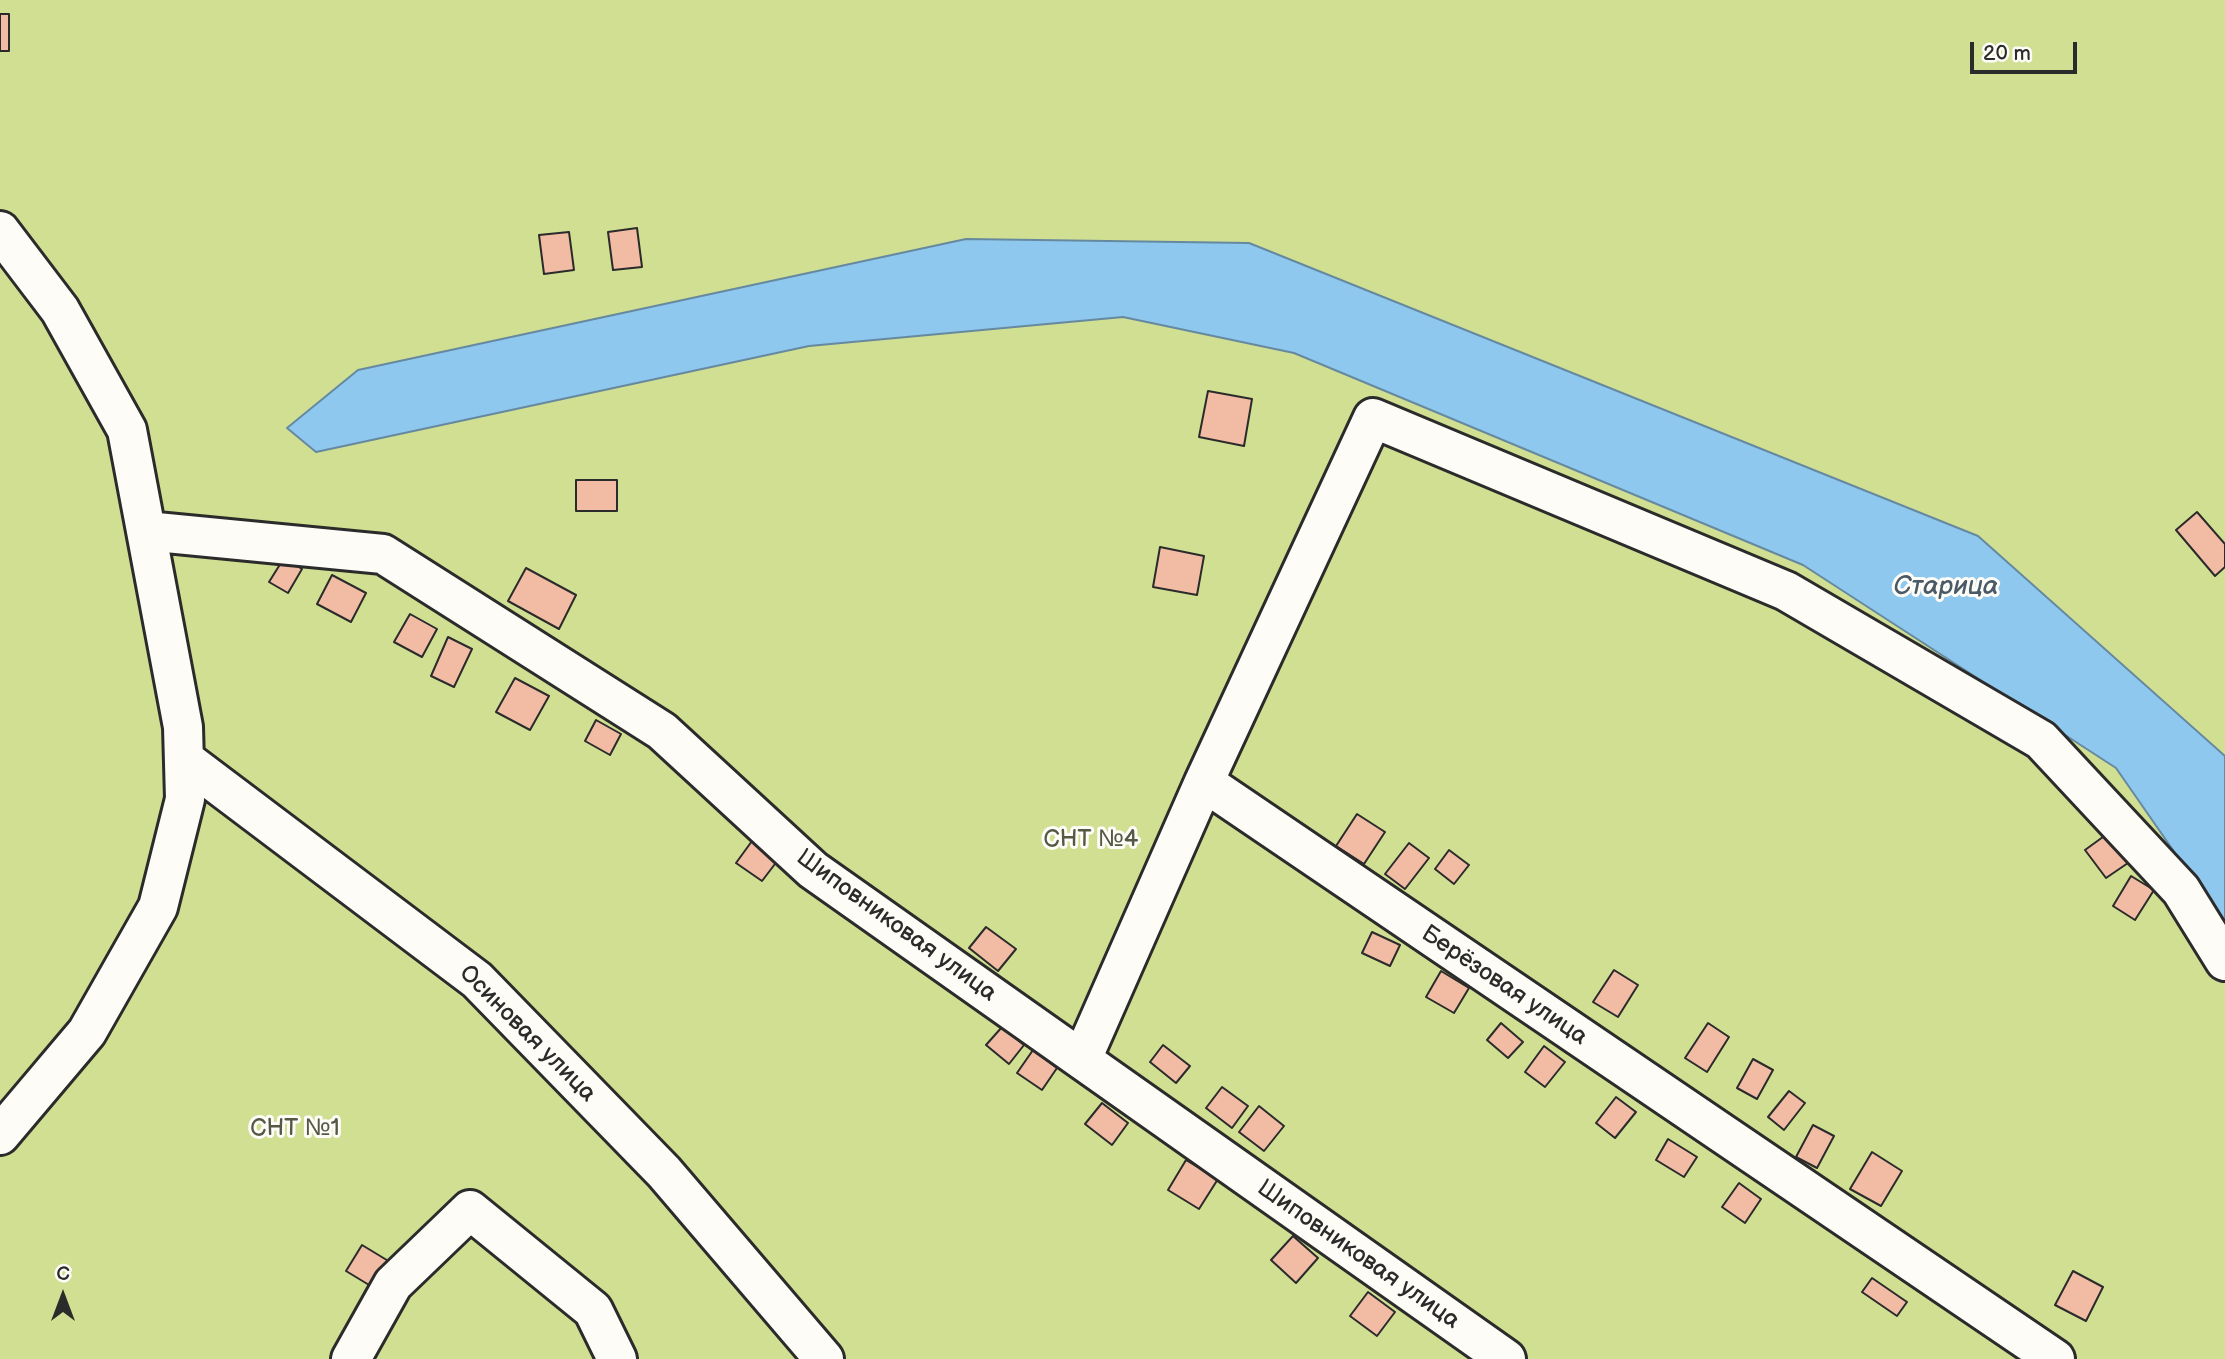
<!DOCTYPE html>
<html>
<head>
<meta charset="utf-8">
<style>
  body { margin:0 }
  #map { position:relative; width:2225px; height:1359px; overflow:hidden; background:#fae9de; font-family:"Balsamiq Sans",sans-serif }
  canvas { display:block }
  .north { position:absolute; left:28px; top:1261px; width:70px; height:70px; -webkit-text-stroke:5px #fdfcf7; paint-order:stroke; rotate:0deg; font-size:19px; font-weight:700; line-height:28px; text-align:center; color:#2b2b2b }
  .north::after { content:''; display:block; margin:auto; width:24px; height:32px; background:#2b2b2b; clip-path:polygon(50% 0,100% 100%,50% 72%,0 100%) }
  .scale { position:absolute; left:1970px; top:42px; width:107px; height:32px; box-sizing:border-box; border:4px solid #2b2b2b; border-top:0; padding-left:9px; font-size:21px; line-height:24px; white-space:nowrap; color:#2b2b2b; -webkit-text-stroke:5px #fdfcf7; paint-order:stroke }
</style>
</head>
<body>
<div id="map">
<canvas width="2225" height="1359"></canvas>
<div class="north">С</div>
<div class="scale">20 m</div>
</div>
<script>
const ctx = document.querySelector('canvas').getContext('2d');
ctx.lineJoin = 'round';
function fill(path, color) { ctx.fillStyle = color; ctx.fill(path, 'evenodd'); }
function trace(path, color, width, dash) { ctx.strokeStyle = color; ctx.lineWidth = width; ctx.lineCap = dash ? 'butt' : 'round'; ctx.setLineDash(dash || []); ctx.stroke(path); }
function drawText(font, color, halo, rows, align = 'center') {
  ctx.font = font + ' "Balsamiq Sans",sans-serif'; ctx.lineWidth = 6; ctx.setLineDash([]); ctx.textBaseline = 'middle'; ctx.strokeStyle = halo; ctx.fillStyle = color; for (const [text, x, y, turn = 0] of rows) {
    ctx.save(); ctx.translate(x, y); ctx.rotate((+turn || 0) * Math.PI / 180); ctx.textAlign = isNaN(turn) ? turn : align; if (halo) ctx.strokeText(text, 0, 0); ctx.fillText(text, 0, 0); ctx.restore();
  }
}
const green = new Path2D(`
  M0 0H2225V756L1978 536 1249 243 809 346 1123 317 1294 353 1803 565 2116 768 2225 925V1359H0Z`);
const water = new Path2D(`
  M966 239 1249 243 1978 536 2225 756V925L2116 768 1803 565 1294 353 1123 317 809 346 316 452 287 428 358 370Z`);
const building = new Path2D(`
  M0 14H9V51H0Z
  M637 228 642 267 613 270 608 232Z
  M569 232 574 270 544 274 539 235Z
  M1208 391 1252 399 1244 446 1199 437Z
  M576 480H617V511H576Z
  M2197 512 2225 544V567L2215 576 2176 530Z
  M1160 547 1204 556 1197 595 1153 587Z
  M284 558 302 569 288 593 269 582Z
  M526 568 576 595 559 629 508 601Z
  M332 575 366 593 351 622 317 604Z
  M410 614 437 629 422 657 394 642Z
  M448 637 472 649 454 687 431 676Z
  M515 678 549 696 530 730 496 712Z
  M596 720 621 734 610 755 585 741Z
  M1357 814 1385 832 1364 864 1336 846Z
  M2107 834 2128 863 2106 878 2085 850Z
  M752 841 778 860 762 881 736 863Z
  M1409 843 1429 858 1405 889 1385 874Z
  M1449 850 1469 865 1454 884 1435 869Z
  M2131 876 2154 890 2135 920 2113 906Z
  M986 927 1016 949 998 971 969 948Z
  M1372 932 1400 945 1390 966 1362 953Z
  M1614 970 1638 985 1618 1017 1593 1002Z
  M1441 971 1469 988 1454 1013 1426 997Z
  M1501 1023 1523 1042 1508 1058 1487 1040Z
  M1708 1023 1729 1037 1707 1072 1685 1058Z
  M1002 1027 1024 1045 1009 1064 986 1045Z
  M1163 1045 1190 1066 1176 1083 1150 1062Z
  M1544 1046 1565 1062 1545 1087 1525 1072Z
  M1033 1050 1057 1068 1042 1090 1017 1073Z
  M1753 1059 1773 1070 1757 1099 1737 1088Z
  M1222 1087 1248 1106 1232 1128 1206 1108Z
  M1789 1091 1805 1103 1784 1130 1768 1117Z
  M1616 1097 1636 1112 1615 1138 1596 1123Z
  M1102 1103 1128 1123 1112 1145 1085 1124Z
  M1259 1106 1284 1126 1264 1151 1239 1132Z
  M1813 1125 1834 1136 1817 1168 1796 1157Z
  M1668 1139 1697 1157 1684 1177 1656 1160Z
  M1872 1152 1902 1171 1881 1206 1850 1189Z
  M1186 1160 1218 1179 1199 1209 1168 1190Z
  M1739 1183 1761 1199 1745 1223 1722 1207Z
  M1293 1236 1318 1258 1296 1283 1271 1260Z
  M362 1245 395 1265 379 1291 346 1271Z
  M2073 1271 2103 1287 2086 1321 2055 1305Z
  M1872 1278 1907 1302 1897 1316 1862 1292Z
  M1368 1292 1395 1312 1377 1336 1350 1316Z`);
const minor = new Path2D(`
  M0 231 60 310 127 430 183 727 185 799 158 907 87 1032 0 1135
  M146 531 383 554 662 731 813 870 1506 1359
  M184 759 477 980 664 1172 824 1359
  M1204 782 1373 418 1786 591 2041 740 2181 890 2225 961
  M1082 1059 1204 782 2055 1359
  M351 1359 393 1284 470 1210 593 1310 617 1359`);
const parkNames = [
  ["СНТ №4",1091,840],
  ["СНТ №1",295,1129]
];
const streetNames = [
  ["Шиповниковая улица",896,926,36],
  ["Берёзовая улица",1504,986,34],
  ["Осиновая улица",527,1034,45],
  ["Шиповниковая улица",1358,1255,35]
];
const waterNames = [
  ["Старица",1946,587]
];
fill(green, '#d0df92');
fill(water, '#8ec8ee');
trace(water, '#6689a0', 2);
fill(building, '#f2bca4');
trace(building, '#2b2b2b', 2);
trace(minor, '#2b2b2b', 44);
trace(minor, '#fdfcf7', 38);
drawText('24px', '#545845', '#fdfcf7', parkNames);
drawText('24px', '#2b2b2b', '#fdfcf7', streetNames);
drawText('italic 26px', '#495a66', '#fdfcf7', waterNames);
</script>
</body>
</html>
